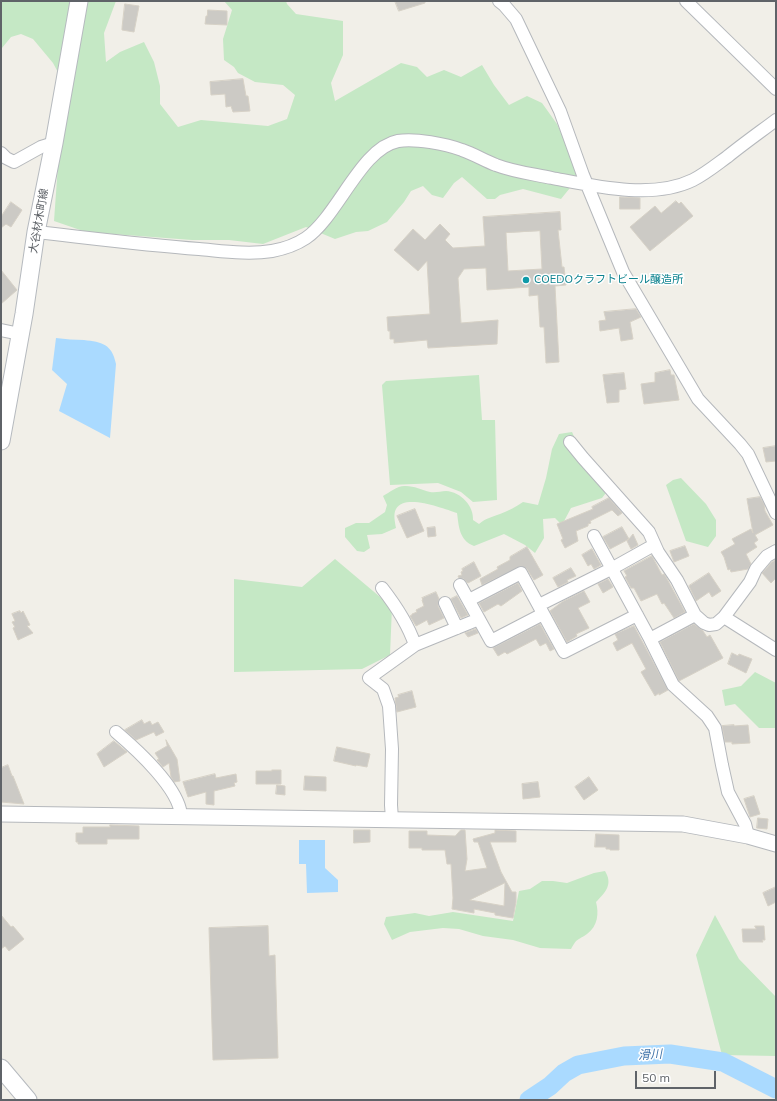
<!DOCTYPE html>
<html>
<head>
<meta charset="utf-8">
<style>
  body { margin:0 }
  #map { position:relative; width:777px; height:1101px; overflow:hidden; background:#f1efe8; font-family:Mulish,sans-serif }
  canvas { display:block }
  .frame { position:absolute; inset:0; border:2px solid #5f6368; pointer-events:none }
  .scale { position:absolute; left:635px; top:1071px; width:81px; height:18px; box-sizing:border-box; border:2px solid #5f6368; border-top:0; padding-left:5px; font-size:12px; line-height:14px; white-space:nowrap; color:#5f6368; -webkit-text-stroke:3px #fff; paint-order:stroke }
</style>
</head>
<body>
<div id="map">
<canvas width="777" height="1101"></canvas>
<div class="frame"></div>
<div class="scale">50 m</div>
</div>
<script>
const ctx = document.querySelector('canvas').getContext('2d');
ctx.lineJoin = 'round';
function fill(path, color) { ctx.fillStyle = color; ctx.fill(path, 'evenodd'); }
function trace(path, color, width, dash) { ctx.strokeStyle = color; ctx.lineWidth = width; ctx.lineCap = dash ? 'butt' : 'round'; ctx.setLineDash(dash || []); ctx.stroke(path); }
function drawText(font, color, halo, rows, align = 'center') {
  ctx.font = font + ' Mulish,"Noto Sans JP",sans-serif'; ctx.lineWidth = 3; ctx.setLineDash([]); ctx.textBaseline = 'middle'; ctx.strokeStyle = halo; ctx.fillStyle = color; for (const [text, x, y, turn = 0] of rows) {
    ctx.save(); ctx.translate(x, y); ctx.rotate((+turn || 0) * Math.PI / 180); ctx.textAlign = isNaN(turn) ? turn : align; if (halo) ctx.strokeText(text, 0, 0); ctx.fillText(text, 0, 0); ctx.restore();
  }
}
const green = new Path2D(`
  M1 1H116L104 33 106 62 120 52 144 42 154 62 160 86V104L178 127 201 120 268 126 287 119 295 95 283 85 255 82 238 73 234 67 224 60 223 39 232 10 224 1H286L287 4 296 14 343 21V55L331 83 335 101 401 63 417 67 427 77 444 70 461 77 482 65 494 85 509 105 527 96 542 103 557 124 565 141 578 178 561 199 523 189 500 195 495 199H487L462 177 454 183 443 198 432 195 423 186 411 191 404 202 387 222 368 231 356 232 335 239 306 227 263 244 229 240H192L86 232 54 221 58 165 68 91 53 63 33 39 21 34 11 37 2 48 1 53Z
  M479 375 482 420H495L497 500 473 502 461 492 438 483 390 485 382 385 386 381Z
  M572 432 576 441 599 467 612 485 602 498 571 508 562 525 555 518 543 519 544 538 535 553 525 545 504 534 474 546C459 540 459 527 457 513 444 509 405 493 396 509 393 514 395 522 396 528L382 534 367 535 370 548 364 552 357 551 345 537V528L356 523H369L385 512 387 505 383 496C390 492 398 485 406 486 414 486 422 490 430 492 436 493 441 491 446 491 461 492 474 506 473 520L479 524C486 518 492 517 500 514 508 511 516 507 523 502L538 505 546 478 552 449 559 434Z
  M681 478 706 504 716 520V536L708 547 686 541 666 485 673 480Z
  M335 559 392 607 390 655 362 669 234 672V579L302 587Z
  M755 672 776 683V728H759L735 704 725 706 722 690 741 686Z
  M605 871C613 884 606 892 596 902 599 913 598 926 587 934 577 941 578 937 571 949L540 948 513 940 483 936 459 929 443 928 410 932 392 940 384 924 386 917 415 913 429 916 453 912 513 921 519 891 530 889 542 881H553L567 883 594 873Z
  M715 915 739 959 776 997V1056L722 1055 696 955Z`);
const water = new Path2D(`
  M56 338C65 339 75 340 84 340 102 342 112 344 116 364L110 438 59 411 67 384 52 370Z
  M299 840H325V868L338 880V892L307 893 306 864H299Z`);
const river = new Path2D(`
  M529 1100 550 1086 564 1073 578 1065 624 1056 670 1054 723 1062 776 1089`);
const building = new Path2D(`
  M395 1H425V3L399 11Z
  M125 4 139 6 134 32 122 30V28Z
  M208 10 227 11V25L205 24 206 16H207Z
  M243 79 246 96H248L250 111 233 112 231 106 226 107 225 94 211 95 210 82Z
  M620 197 640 198V209H620Z
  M676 201 679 204 681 202 693 216 650 251 630 227 655 206 661 213Z
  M11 202 22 210 11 227 6 224 1 228V217Z
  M560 212 561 230H558L562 267H564L566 285 555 286 559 362 546 363 544 327H540L538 295 529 296V287L487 290 486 268 464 269 458 278 461 323 498 320 497 344 428 348 427 340 394 343V339H390V331H388L387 317 430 314 427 261 418 271 394 250 413 229 425 240 440 224 450 234 445 240 453 248 485 246 483 217ZM540 231 542 269 508 271 506 233Z
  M1 270 17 290 1 304Z
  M636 309 641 317 630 322 633 339 621 341 619 328 600 331 599 321 606 320 604 312Z
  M670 370 671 375H674L679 400 644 404 641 384 655 382V373Z
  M624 373 626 389 619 390V402L607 403 603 375Z
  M776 446V461L766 462 763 448Z
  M760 497 764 504 765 511 773 525 755 535 758 540 754 543 757 547 746 554 751 564 748 569 731 572 730 569 728 570 724 557 721 552 735 544 732 539 751 529 753 533 747 499Z
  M609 498 622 513 618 516 612 510 590 521 591 523 588 524V526L576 531 578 541 565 548 561 540 563 539 557 524 593 509 592 507Z
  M415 509 424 531 407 538 397 516Z
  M435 527 436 536 428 537 427 528Z
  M622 527 629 539 633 534 638 545 631 549 627 541 629 539 610 549 603 537Z
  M685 546 689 556 674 562 670 551Z
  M527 547 543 575 534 580 527 569 521 566 482 585 480 579 498 569 497 567 510 560V557Z
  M592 549 601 565 594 569 591 564 588 566 582 555Z
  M652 556 662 575 664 574 666 577 685 612 674 618 664 603 662 604 657 594 641 601 634 588H631L625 577 627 576 624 571Z
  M776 560V578L771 583 762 573 772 562Z
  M474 562 481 576 468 583 464 579 459 578 458 576 462 575 461 572 463 571 462 569Z
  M571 568 576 576 567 580 568 582 558 587 553 578Z
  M709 573 721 591 712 597 709 592 696 601 689 586Z
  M608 579 613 587 603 593 598 584Z
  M518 583 522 591 501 606 498 604 484 612 479 603Z
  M584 591 590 602 578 608 589 628 576 634 577 636 567 642 550 611 562 602Z
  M436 592 439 599 438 606 444 618 429 625 427 620 416 626 410 616 412 615V614L417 612 416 610 424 606 422 600 423 599 422 598Z
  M457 596 468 615 461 618 451 599Z
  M20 611 21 613 23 611 30 625 27 626 33 633 18 640 13 628 15 627 12 622 15 621 12 614Z
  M540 624 554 649 550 651 546 643 540 646 536 639 507 654 505 652 498 656 493 648Z
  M694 624 703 631 707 637 710 635 723 658 679 681 660 642Z
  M634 626 668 690 659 695V693L655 696 641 672 646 669 632 643 617 651 613 643 618 640 615 634Z
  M476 629 478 633 468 637 465 633Z
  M732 653 738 656 739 654 744 656 752 659 746 673 728 664Z
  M412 691 416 707 397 712 395 698 399 697 398 695Z
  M142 720 144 724 150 721 152 725 158 722 164 732 156 736 154 732 136 740 125 730Z
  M734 725V726L748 725 750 743 732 744V742H725L722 726Z
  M166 740 177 759 180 781 174 782 171 777 169 763 163 767 157 760 159 759 155 753 167 746Z
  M114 741 127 752 104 767 97 754Z
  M337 747 370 754 367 767 356 765V766L334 761Z
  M8 765 12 776H13L24 804 1 802V768Z
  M272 770H281V784H256V771H272Z
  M215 774 216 778 236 774 237 782 234 783 235 786 214 791V805L206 804V792L188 797 183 782Z
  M305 776 326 777V791L304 790Z
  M589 777 598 790 584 800 575 787Z
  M538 782 540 797 523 799 522 784Z
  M277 785 285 786V795L276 794Z
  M754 796 760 814 750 817 744 799Z
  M758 818 768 819 767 829 757 828Z
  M110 825 139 826V839H107V844H78V842H76V833H83V827H110Z
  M354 830H370V842L354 843Z
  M461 830H465L467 859 465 871 487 868 478 842H474L473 839 495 833V830L516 831V842H490L501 872 512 892H516V902L513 918 495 915V913L474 909V913L452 909 453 898 451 864H447L445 850H422V848H409V831H427V835L455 836ZM505 883 504 906 470 900Z
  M596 834 619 835V850H610V849H606V847H595Z
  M776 887V902L768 906 763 893Z
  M1 915 11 927 13 926 24 939 9 951 5 946 1 949Z
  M268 926 269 956 275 955 278 1058 213 1060 209 928Z
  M755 926H764L765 940H762L763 942H743L742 929H756Z`);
const minor = new Path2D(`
  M499 1 504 5 516 19 560 111 583 175 623 272 698 399 740 444 748 454 776 513
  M686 1 776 89
  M1 153 6 158 14 162 41 147 54 143
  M36 232C90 238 144 245 199 249 222 251 248 255 272 251 283 249 297 244 306 238 338 216 361 148 398 141 415 138 446 144 462 150 474 154 485 161 496 165 514 172 533 174 552 178 594 186 652 200 693 180 705 174 716 165 727 157 743 144 760 132 776 120
  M1 330 20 334
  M570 442 583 458 649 532 658 552 677 580 695 615 704 623 709 625 716 624 724 617 750 582 756 569 767 556 776 551
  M594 536 650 639 673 685 707 716 715 728 722 765 728 792 745 824 748 836
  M460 585 491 641 543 614
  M382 588C396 606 408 624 415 645
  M469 600 521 573 564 652 637 615
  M445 603 457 628
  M539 605 611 569 654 545
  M724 617 776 650
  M650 639 695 615
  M116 732C136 749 180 789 181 816
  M392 819 391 805 392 749 389 706 383 689 369 678 415 645 479 619`);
const tertiary = new Path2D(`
  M1 814 683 824 748 836 776 844`);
const secondary = new Path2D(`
  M1 441 24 314 36 232 54 143 79 1
  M1 1068 28 1100`);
const markers = [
  [526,280,4,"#0f9aa8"]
];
const streetNames = [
  ["大谷材木町線",39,221,-80]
];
const cultureNames = [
  ["COEDOクラフトビール醸造所",534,280]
];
const waterNames = [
  ["滑川",650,1055,-3]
];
fill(green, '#c5e8c5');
fill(water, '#aadaff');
trace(river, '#aadaff', 19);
fill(building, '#cccac5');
trace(building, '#d6d1c6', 1);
trace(minor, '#b5b8bc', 14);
trace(tertiary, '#b5b8bc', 17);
trace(secondary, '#b6babf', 19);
trace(minor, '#fff', 12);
trace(tertiary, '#fff', 15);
trace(secondary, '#fff', 17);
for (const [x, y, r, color] of markers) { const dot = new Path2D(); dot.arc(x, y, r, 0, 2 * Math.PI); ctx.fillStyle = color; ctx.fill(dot); trace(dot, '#fff', 1.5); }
drawText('11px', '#5f6368', '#fff', streetNames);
drawText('11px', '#0d838f', '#fff', cultureNames, 'left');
drawText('italic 12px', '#4174aa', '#fff', waterNames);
</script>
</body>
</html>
